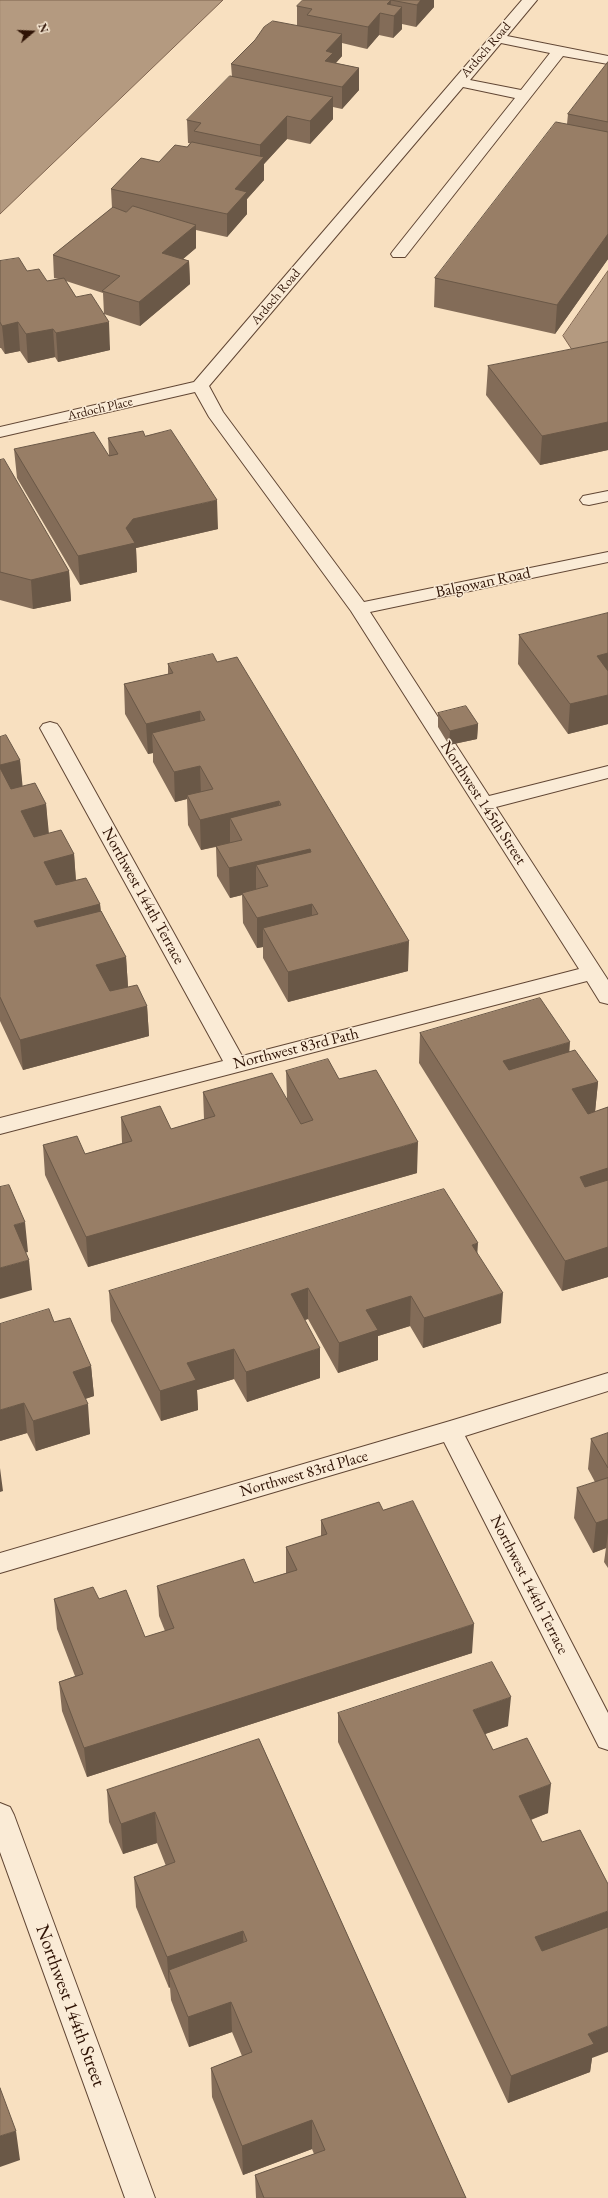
<!DOCTYPE html>
<html>
<head>
<meta charset="utf-8">
<style>
  body { margin:0 }
  #map { position:relative; width:608px; height:2198px; overflow:hidden; background:#f8e0c0; font-family:"EB Garamond",serif }
  canvas { display:block }
  .north { position:absolute; left:12px; top:12px; width:40px; height:40px; -webkit-text-stroke:3px #faebd6; paint-order:stroke; rotate:71deg; font-size:11px; font-weight:700; line-height:16px; text-align:center; color:#2f1305 }
  .north::after { content:''; display:block; margin:auto; width:14px; height:18px; background:#2f1305; clip-path:polygon(50% 0,100% 100%,50% 72%,0 100%) }
</style>
</head>
<body>
<div id="map">
<canvas width="608" height="2198"></canvas>
<div class="north">N</div>
</div>
<script>
const ctx = document.querySelector('canvas').getContext('2d');
ctx.lineJoin = 'round';
function fill(path, color) { ctx.fillStyle = color; ctx.fill(path, 'evenodd'); }
function trace(path, color, width, dash) { ctx.strokeStyle = color; ctx.lineWidth = width; ctx.lineCap = dash ? 'butt' : 'round'; ctx.setLineDash(dash || []); ctx.stroke(path); }
function drawText(font, color, halo, rows, align = 'center') {
  ctx.font = font + ' "EB Garamond",serif'; ctx.lineWidth = 3; ctx.setLineDash([]); ctx.textBaseline = 'middle'; ctx.strokeStyle = halo; ctx.fillStyle = color; for (const [text, x, y, turn = 0] of rows) {
    ctx.save(); ctx.translate(x, y); ctx.rotate((+turn || 0) * Math.PI / 180); ctx.textAlign = isNaN(turn) ? turn : align; if (halo) ctx.strokeText(text, 0, 0); ctx.fillText(text, 0, 0); ctx.restore();
  }
}
const water = new Path2D(`
  M0 0H223L0 214Z
  M608 271V356L580 362 563 336Z`);
const minor = new Path2D(`
  M522 0H537L507 36 608 56V64L563 56 405 257H393L391 254 393 251 515 98 463 87 209 386 223 412 364 602 608 552V562L370 612 489 796 608 766V778L496 807 608 980V1004L600 1002 587 981 0 1134V1118L223 1061 40 728 43 724 50 722 57 724 60 728 242 1056 579 969 351 611 209 417 195 392 0 437V427L194 382ZM501 43 550 53 521 90 470 80Z
  M608 491V501L589 505 583 504 580 500 583 496Z
  M608 1373V1391L465 1436 608 1713V1750L599 1747 444 1442 0 1573V1553L450 1421Z
  M0 1803 10 1807 14 1815 155 2198H125L0 1852Z`);
const wall = new Path2D(`
  M303 0H434V7L416 27 402 24V29L393 38 379 35 367 49 342 43V56L336 63 359 68V90L342 109 333 107V119L310 144 287 139 264 164V180L247 199V214L227 237 196 230V248L183 259 189 261 190 284 140 326 104 314 110 350 58 362 55 357 28 363 20 351 5 354 1 348H0V261L27 271 47 281 59 279 54 278 53 255 112 208 111 189 187 147 190 143H188L187 120 232 77 231 64 297 25V6ZM66 281 103 293 104 314 76 297Z
  M608 62V259L555 334 434 307 435 278 567 124 568 114Z
  M608 342V450L540 465 486 395 488 366Z
  M145 436 218 529 136 548 137 572 80 585 17 478 14 449 109 455 108 438Z
  M0 460 69 571 71 601 33 609 0 600Z
  M608 613V724L568 734 518 664 519 635Z
  M217 662 408 971 288 1002 263 958V947L257 948 243 923 242 895 230 898 217 876 216 847 201 850 188 825 187 799 175 802 153 762V753L148 754 125 714 124 684 168 674V664Z
  M438 713 478 724 477 739 449 745 438 727Z
  M0 737 20 760 22 786 46 804 48 833 74 854 76 880 100 904 101 911 126 957 128 987 147 1006 149 1036 23 1070 0 1021Z
  M420 1033 569 1052 598 1082 595 1112 608 1107V1277L562 1291 419 1063Z
  M286 1071 339 1079 417 1173 88 1267 45 1175 43 1145 85 1154 122 1143 121 1117 171 1129 204 1119 203 1092 287 1098Z
  M477 1253 501 1323 423 1348 410 1326 378 1336V1360L338 1373 308 1319 305 1320 320 1378 247 1402 234 1379 197 1390 198 1410 161 1421 111 1321 109 1291Z
  M54 1322 91 1366 94 1396 85 1399 90 1434 36 1451 27 1433 0 1441Z
  M608 1433V1568L604 1562 606 1548 593 1553 574 1518 577 1488 595 1482 588 1469 591 1439Z
  M321 1520 472 1653 87 1777 62 1711 59 1682 75 1676 57 1629 54 1599H99L145 1637 165 1631 159 1616 157 1586 254 1583 286 1573V1547L321 1536Z
  M338 1713 508 1726 485 1734 493 1750 548 1813 531 1820 592 2058 590 2072 508 2103 338 1742Z
  M259 1739 466 2198H256L255 2175 314 2154 312 2149 243 2175 212 2097 211 2068 242 2056 232 2032 189 2047 171 2000 170 1987 169 1988 136 1907 134 1877 166 1866 157 1843 123 1854 109 1822 107 1790Z`);
const shadedWall = new Path2D(`
  M391 0 390 15 387 4Z
  M421 0H434V7L416 27 417 5Z
  M402 7V29L393 38 394 16Z
  M380 13 379 35 367 49 368 27Z
  M342 34V56L333 66 325 61 326 51Z
  M359 68V90L342 109V87Z
  M333 97V119L310 144V121Z
  M287 116V139L264 164V180L247 199V214L227 237V214L235 189 260 161V145Z
  M196 225V248L163 276 162 253Z
  M608 234V259L555 334 557 305Z
  M189 261 190 284 140 326 139 302Z
  M18 322 20 351 5 354 2 326Z
  M109 322 110 350 58 362 56 333Z
  M53 329 55 357 28 363 26 334Z
  M608 422V450L540 465 542 436Z
  M217 500 218 529 136 548 137 572 80 585 78 556 126 528 133 519Z
  M69 571 71 601 33 609 31 580Z
  M608 653V678L597 656Z
  M608 695V724L568 734 570 704Z
  M200 711 201 741 152 733 153 753 148 754 146 724Z
  M478 724 477 739 449 745 450 731Z
  M20 760 23 790 1 796 0 779V765Z
  M200 766 201 796 187 795V799L175 802 174 772Z
  M279 801V831L230 818V843L201 850 200 820Z
  M46 804 49 834 24 841 21 811Z
  M310 849V879L268 886 256 865V892L242 893V895L230 898 229 868Z
  M74 854 76 884 47 892 44 862Z
  M100 904 102 934 37 951 34 921Z
  M312 904V934L263 928V947L257 948V918Z
  M409 941 408 971 288 1002V972Z
  M126 957 128 987 98 995 96 965Z
  M147 1006 149 1036 23 1070 20 1040Z
  M570 1042 568 1072 501 1092 503 1061Z
  M598 1082 595 1112 570 1120 572 1089Z
  M418 1142 417 1173 88 1267 86 1237Z
  M608 1168V1198L577 1208 580 1177Z
  M25 1222 28 1252 17 1255 14 1225Z
  M478 1243 476 1273 472 1245Z
  M608 1247V1277L562 1291 565 1261Z
  M29 1260 32 1290 0 1299V1268Z
  M308 1288V1319L291 1324V1294Z
  M503 1293 501 1323 423 1348 424 1318Z
  M411 1296 410 1326 378 1336V1360L338 1373 339 1343 366 1310Z
  M320 1348V1378L247 1402 246 1372Z
  M234 1349V1379L197 1390 198 1410 161 1421 160 1391 187 1363Z
  M91 1366 94 1396 76 1402 73 1372Z
  M24 1403 27 1433 0 1441V1410Z
  M88 1404 90 1434 36 1451 33 1421Z
  M0 1468 3 1491 0 1492Z
  M608 1519V1532L606 1548 593 1553 596 1523Z
  M474 1624 472 1653 87 1777 84 1748Z
  M511 1697 508 1726 471 1739 473 1710Z
  M551 1784 548 1813 516 1825 519 1796Z
  M155 1812 157 1843 123 1854 121 1824Z
  M608 1911V1937L532 1965 535 1937Z
  M243 1931 244 1961 169 1970 170 1987 169 1988 167 1957Z
  M231 2002 232 2032 189 2047 188 2017Z
  M608 2026V2052L592 2058 590 2072 508 2103 511 2076 588 2034Z
  M312 2120V2149L243 2175 242 2146Z
  M16 2131 20 2160 0 2167V2136Z`);
const building = new Path2D(`
  M303 0H421L417 5 391 0 387 4 402 7 394 16 380 13 368 27 307 15 312 9 297 6Z
  M273 21 342 34 326 51 333 53 325 61 359 68 342 87 231 64 255 40 264 27Z
  M608 62V122L568 114Z
  M230 76 333 97 310 121 287 116 260 145 194 131 201 123 187 120Z
  M556 122 608 132V234L557 305 435 278Z
  M192 142 264 157 235 189 247 192 227 214 111 189 141 158 159 162 175 145 187 147Z
  M133 206 196 225 162 253 189 261 139 302 102 291 120 276 53 255 113 207 126 212Z
  M19 258 27 271 39 269 47 281 64 278 76 297 91 294 109 322 56 333 53 329 26 334 18 322 2 326 0 322V261Z
  M608 342V422L542 436 488 366Z
  M171 430 217 500 133 519 126 528 135 543 78 556 14 449 94 432 109 456 118 454 108 438 143 431 145 436Z
  M4 459 69 571 31 580 0 572V460Z
  M608 613V653L597 656 608 671V695L570 704 519 635Z
  M213 654 217 662 237 657 409 941 288 972 263 928 318 914 312 904 257 918 242 893 268 886 256 865 311 852 310 849 229 868 216 846 242 840 230 818 281 805 279 801 200 820 187 795 213 789 200 766 174 772 152 733 205 720 200 711 146 724 124 684 173 673 168 664Z
  M466 706 478 724 450 731 438 713Z
  M6 735 20 760 0 765V737Z
  M0 768 11 789 35 783 46 804 21 811 34 837 61 830 74 854 44 862 56 885 86 878 100 904 34 921 37 927 101 911 126 957 96 965 110 991 137 985 147 1006 20 1040 0 997Z
  M540 998 570 1042 503 1061 509 1070 575 1050 598 1082 572 1089 588 1114 608 1107V1168L580 1177 585 1187 608 1180V1247L565 1261 420 1033Z
  M328 1059 339 1079 376 1070 418 1142 86 1237 43 1145 77 1136 85 1154 132 1141 121 1117 160 1106 171 1129 215 1116 203 1092 272 1073 301 1124 313 1120 286 1071Z
  M9 1185 25 1222 14 1225 29 1260 0 1268V1187Z
  M444 1189 478 1243 472 1245 503 1293 424 1318 411 1296 366 1310 378 1330 339 1343 308 1288 291 1294 320 1348 246 1372 234 1349 187 1363 196 1380 160 1391 109 1291Z
  M49 1309 54 1322 70 1318 91 1366 73 1372 88 1404 33 1421 24 1403 0 1410V1324Z
  M608 1433V1468L591 1439Z
  M608 1478V1519L596 1523 577 1488Z
  M413 1501 474 1624 84 1748 59 1682 83 1674 54 1599 93 1587 99 1599 126 1590 145 1637 174 1628 157 1586 244 1559 254 1583 297 1570 286 1547 327 1534 321 1520 379 1502 383 1510Z
  M492 1662 511 1697 473 1710 493 1750 527 1738 551 1784 519 1796 542 1842 580 1830 608 1884V1911L535 1937 542 1951 608 1927V2026L588 2034 594 2044 511 2076 338 1713Z
  M259 1739 466 2198H264L255 2175 325 2150 312 2120 242 2146 211 2068 252 2052 231 2002 188 2017 169 1970 247 1941 243 1931 167 1957 134 1877 175 1862 155 1812 121 1824 107 1790Z
  M0 2088 16 2131 0 2136Z`);
const farStreetnames = [
  ["Ardoch Road",486,50,-49],
  ["Ardoch Road",276,297,-50],
  ["Ardoch Place",100,409,-13]
];
const streetNames = [
  ["Balgowan Road",483,583,-12],
  ["Northwest 145th Street",483,803,57],
  ["Northwest 144th Terrace",143,896,61],
  ["Northwest 83rd Path",296,1049,-14],
  ["Northwest 83rd Place",304,1474,-16],
  ["Northwest 144th Terrace",529,1585,63]
];
const nearStreetnames = [
  ["Northwest 144th Street",70,2006,70]
];
fill(water, '#b49a80');
trace(water, '#7f644f', 1);
trace(minor, '#614634', 2);
fill(minor, '#faebd6');
fill(wall, '#836c58');
fill(shadedWall, '#6a5847');
fill(building, '#987e66');
trace(building, '#6a5847', 1);
drawText('13px', '#2f1305', '#faebd6', farStreetnames);
drawText('16px', '#2f1305', '#faebd6', streetNames);
drawText('19px', '#2f1305', '#faebd6', nearStreetnames);
</script>
</body>
</html>
